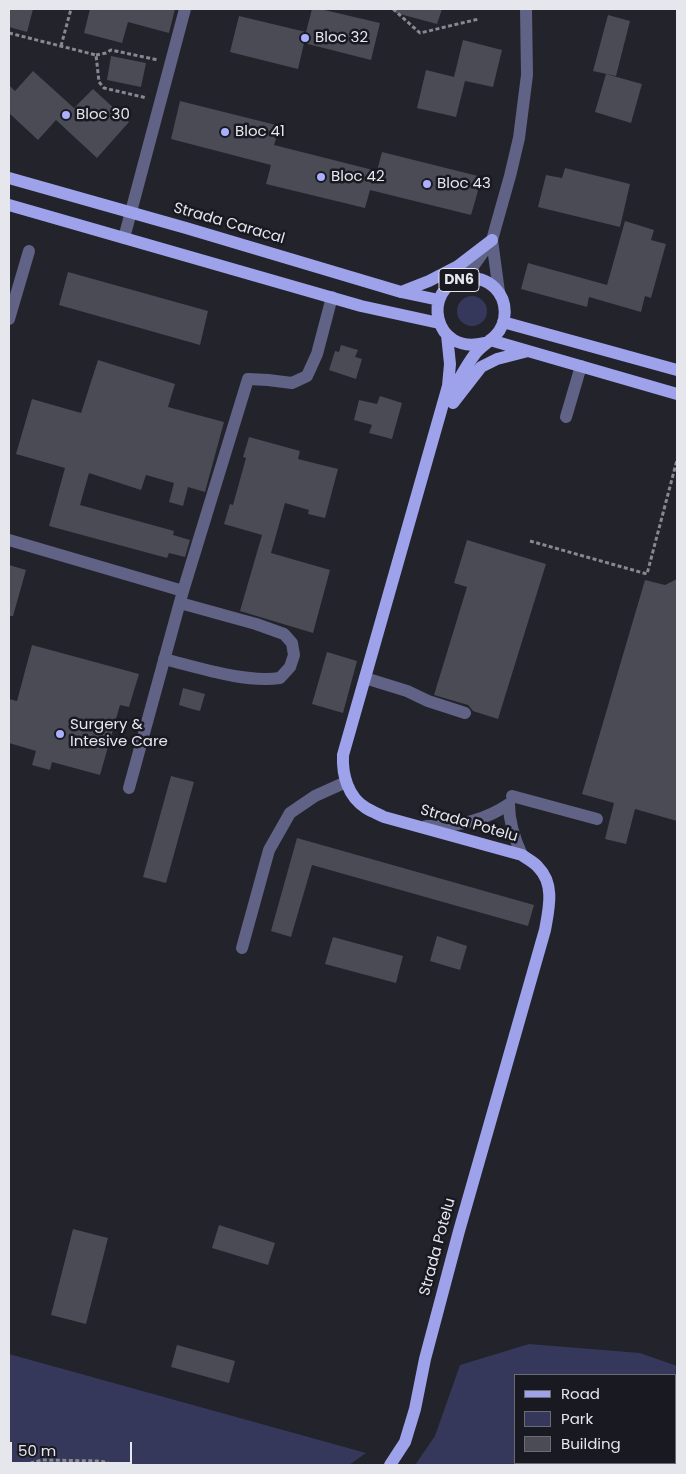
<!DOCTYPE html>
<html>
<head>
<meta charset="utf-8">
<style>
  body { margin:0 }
  #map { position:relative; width:686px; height:1474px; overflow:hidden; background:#22232b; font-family:Poppins,sans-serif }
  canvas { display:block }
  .frame { position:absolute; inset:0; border:10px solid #e6e7ed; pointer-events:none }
  .legend { position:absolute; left:514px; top:1374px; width:162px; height:90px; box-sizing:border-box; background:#191922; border:1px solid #6b6b73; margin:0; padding:6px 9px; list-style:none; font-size:15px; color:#e6e7ed }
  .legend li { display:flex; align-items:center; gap:10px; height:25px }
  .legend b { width:25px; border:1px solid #6b6b73 }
  .scale { position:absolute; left:10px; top:1442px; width:122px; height:22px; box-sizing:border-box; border:2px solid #e6e7ed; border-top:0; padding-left:6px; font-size:15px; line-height:18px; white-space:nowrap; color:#e6e7ed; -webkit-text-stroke:4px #191922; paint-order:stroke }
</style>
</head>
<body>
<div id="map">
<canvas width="686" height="1474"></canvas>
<div class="frame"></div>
<ul class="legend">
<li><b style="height:6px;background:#9da2ea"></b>Road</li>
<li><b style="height:14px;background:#36385b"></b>Park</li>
<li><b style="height:14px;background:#4a4b55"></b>Building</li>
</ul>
<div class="scale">50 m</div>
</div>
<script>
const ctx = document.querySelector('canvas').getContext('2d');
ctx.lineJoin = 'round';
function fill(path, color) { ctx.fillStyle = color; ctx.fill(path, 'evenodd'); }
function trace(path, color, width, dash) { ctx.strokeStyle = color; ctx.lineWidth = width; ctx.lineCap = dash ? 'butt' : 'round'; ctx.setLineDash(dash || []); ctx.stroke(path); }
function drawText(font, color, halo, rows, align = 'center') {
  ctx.font = font + ' Poppins,sans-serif'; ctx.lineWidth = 5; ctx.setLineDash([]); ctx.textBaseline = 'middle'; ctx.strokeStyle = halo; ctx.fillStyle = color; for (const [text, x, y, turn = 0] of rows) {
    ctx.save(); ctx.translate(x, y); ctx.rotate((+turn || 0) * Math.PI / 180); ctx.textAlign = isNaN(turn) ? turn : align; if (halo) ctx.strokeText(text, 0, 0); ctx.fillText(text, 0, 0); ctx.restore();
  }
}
const green = new Path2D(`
  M457 311a15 15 0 1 1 30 0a15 15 0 1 1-30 0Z
  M529 1344 640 1353 677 1366V1465H415L435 1436 460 1365ZM515 1375H675V1463H515Z
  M9 1355V1354L366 1453 349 1465H9Z`);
const building = new Path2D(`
  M9 9H33L27 32 9 27Z
  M90 9H175L169 33 128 22 122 43 84 33Z
  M312 9H320L380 23 371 60 304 43 298 69 230 52 239 16 306 32Z
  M396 9H442L437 24 396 13Z
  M608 15 630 21 616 76 593 71Z
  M463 40 502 50 493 87 465 81 456 117 417 108 426 70 454 77Z
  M111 56 146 63 141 87 107 80Z
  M33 71 74 108 93 89 129 122 97 158 56 120 38 140 9 113V85L15 91Z
  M606 74 642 84 631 123 595 112Z
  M180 101 280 126 274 145 377 171 382 152 482 177 471 215 370 190 365 208 266 184 271 165 171 139Z
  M565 168 630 184 620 227 538 207 546 175 562 178Z
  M625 221 654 230 651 240 666 244 651 298 645 296 641 312 589 297 587 307 521 289 528 263 607 285Z
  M68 272 208 311 200 345 59 305Z
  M341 345 358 350 355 357 362 359 356 379 329 370 335 351 339 352Z
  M98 360 175 384 168 407 224 422 205 492 188 487 183 506 169 502 174 483 146 475 141 490 89 473 80 505 174 531 173 535 190 540 185 557 169 553 167 558 49 526 65 468 16 454 32 399 81 413Z
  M380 396 402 403 392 439 369 433 372 425 354 420 359 400 377 404Z
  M249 437 300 451 298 459 338 469 325 518 308 514 309 510 285 503 271 553 330 570 313 633 240 611 262 535 224 524 230 504 233 505 246 458 243 457Z
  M467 540 546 564 498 719 473 711 468 705 434 695 467 587 454 583Z
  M9 565 26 570 13 616H9Z
  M677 579V821L635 809 626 844 605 839 614 803 582 794 645 580 665 585Z
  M32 645 139 674 129 707 120 705 100 775 52 762 50 770 32 765 36 751 9 743V699L17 701Z
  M327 652 357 661 343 713 312 704Z
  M183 688 205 694 200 711 192 709 179 705Z
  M171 776 194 782 166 883 143 877Z
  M297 838 534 905 528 926 312 865 291 937 271 931Z
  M437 936 467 946 460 970 430 961Z
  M333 937 403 956 396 983 325 964Z
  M219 1225 275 1243 268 1265 212 1248Z
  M73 1229 108 1238 86 1324 51 1315Z
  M177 1345 235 1361 229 1383 171 1367Z`);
const path = new Path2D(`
  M393 9 420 33 479 19
  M9 33 96 55 99 82 104 88 147 98
  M61 46 71 9
  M96 55 106 53 111 50 158 60
  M530 541 647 574 677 460
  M24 1465 42 1460 100 1461 116 1465`);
const minor = new Path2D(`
  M124 238 185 9
  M492 240 499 292
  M464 279 492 240 510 176 519 138 527 75 526 9
  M9 319 29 251
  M566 417 581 366
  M9 540 183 591
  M164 659C200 668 245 683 280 678L290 667 294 655 292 643 284 634 256 624 180 603
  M365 678 407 691 428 701 465 713
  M129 788 183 591 248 379 268 380 292 383 307 376 317 354 332 297
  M512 796 597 819
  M509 804C509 823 514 838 522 855
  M426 826C455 827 484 821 509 804
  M242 948 269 850 290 813 315 796 346 782`);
const major = new Path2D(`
  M9 178 186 228 401 292 439 300
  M9 205 361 306 439 323
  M401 292 429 281 458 266 492 240
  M503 322 677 370
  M490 340 677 394
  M449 397C458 382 465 367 475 354 481 346 488 343 495 336 508 323 508 301 495 288 487 280 475 276 463 279 421 288 433 356 484 343
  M453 403 481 367 497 359 528 351
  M390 1465 405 1442 415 1409 425 1359 459 1231 545 930C549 908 555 884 538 867 534 862 527 859 522 855L384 817C378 814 371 811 366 808 348 797 342 775 343 755L448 386 450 364 447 335`);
const markers = [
  [305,38,5,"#aab0fb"],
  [66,115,5,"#aab0fb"],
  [225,132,5,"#aab0fb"],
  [321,177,5,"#aab0fb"],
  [427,184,5,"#aab0fb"],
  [60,734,5,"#aab0fb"]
];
const shields = [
  [459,280,40]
];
const shieldNames = [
  ["DN6",459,280]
];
const poiNames = [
  ["Bloc 32",315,38],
  ["Bloc 30",76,115],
  ["Bloc 41",235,132],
  ["Bloc 42",331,177],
  ["Bloc 43",437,184],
  ["Surgery &",70,725],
  ["Intesive Care",70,742]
];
const streetNames = [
  ["Strada Caracal",229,224,16],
  ["Strada Potelu",469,824,16],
  ["Strada Potelu",438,1247,-75]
];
fill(green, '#36385b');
fill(building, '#4a4b55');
trace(path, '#888990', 3, [4, 2.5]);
trace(minor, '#606386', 12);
trace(major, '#9da2ea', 12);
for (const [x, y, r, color] of markers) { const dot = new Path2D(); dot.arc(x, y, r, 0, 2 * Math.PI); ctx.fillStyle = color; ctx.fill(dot); trace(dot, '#191922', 2); }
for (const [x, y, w] of shields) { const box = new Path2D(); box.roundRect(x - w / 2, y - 11.5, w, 23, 4); ctx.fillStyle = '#191922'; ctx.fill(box); trace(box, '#e6e7ed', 1); }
drawText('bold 14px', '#e6e7ed', null, shieldNames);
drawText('15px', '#e6e7ed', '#191922', poiNames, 'left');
drawText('15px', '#e6e7ed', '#191922', streetNames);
</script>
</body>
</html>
